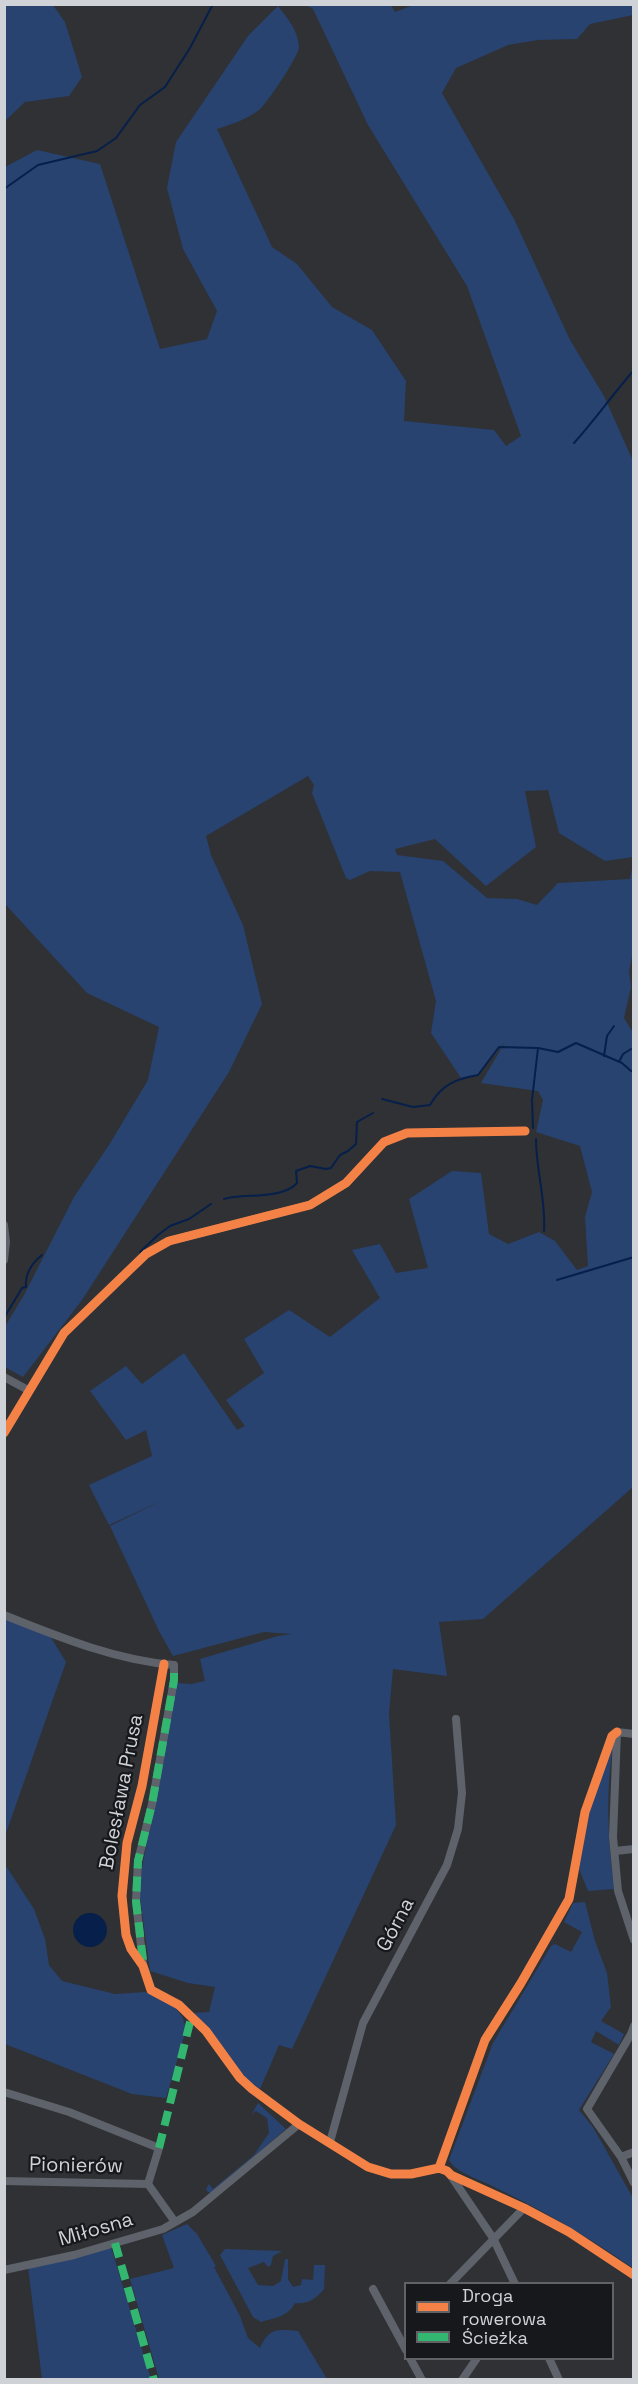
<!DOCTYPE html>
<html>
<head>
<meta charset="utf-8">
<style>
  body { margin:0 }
  #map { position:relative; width:638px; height:2384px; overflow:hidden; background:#2f3134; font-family:"Space Grotesk",sans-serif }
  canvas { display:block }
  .frame { position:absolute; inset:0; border:6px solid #cfd2d6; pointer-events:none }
  .legend { position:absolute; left:404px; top:2282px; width:210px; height:78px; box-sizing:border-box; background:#16181b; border:2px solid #606266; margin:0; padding:8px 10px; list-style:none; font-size:18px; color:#cfd2d6 }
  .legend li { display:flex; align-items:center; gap:12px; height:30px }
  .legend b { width:30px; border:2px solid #606266 }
</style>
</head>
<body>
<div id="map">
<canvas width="638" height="2384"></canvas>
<div class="frame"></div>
<ul class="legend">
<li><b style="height:8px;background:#f48246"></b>Droga rowerowa</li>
<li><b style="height:8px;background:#33b770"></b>Ścieżka</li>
</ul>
</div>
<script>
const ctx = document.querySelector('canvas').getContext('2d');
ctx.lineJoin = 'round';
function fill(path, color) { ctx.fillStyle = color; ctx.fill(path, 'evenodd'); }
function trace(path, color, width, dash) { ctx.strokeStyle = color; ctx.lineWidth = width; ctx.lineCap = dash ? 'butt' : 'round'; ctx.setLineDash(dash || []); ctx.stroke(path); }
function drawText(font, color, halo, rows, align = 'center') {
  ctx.font = font + ' "Space Grotesk",sans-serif'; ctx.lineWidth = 4.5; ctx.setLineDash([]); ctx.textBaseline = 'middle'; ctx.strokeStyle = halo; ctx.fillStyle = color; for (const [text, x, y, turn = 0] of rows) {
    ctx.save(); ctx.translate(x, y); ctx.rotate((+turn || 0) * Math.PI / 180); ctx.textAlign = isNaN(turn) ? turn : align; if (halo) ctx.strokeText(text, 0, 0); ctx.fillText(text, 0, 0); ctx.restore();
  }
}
const green = new Path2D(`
  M5 4 53 5 65 22 82 77 69 96 25 102 5 121Z
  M416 4 633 5V15L590 24 577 39 538 40 508 45 456 68 442 93 514 219 570 340 604 396 633 461V857L605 861 559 833 548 790 525 791 536 847 486 886 435 839 395 849 397 855 443 861 487 898 517 899 537 905 558 883 630 879 633 864 634 947 629 971 631 987 624 1018 634 1034 633 1487 483 1619 439 1622 447 1676 393 1669 389 1713 396 1825 292 2049 279 2045 260 2089 245 2078 217 2039 194 2013 209 2012 215 1987 188 1983 150 1971 140 1898V1878L177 1683 191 1684 205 1681 200 1659 278 1636 292 1634 264 1632 173 1656 159 1631 110 1526 163 1500 109 1525 89 1485 152 1456 146 1430 126 1440 90 1391 126 1366 142 1384 184 1353 237 1430 245 1426 226 1400 264 1373 244 1339 289 1310 330 1337 380 1298 352 1250 380 1244 396 1273 428 1268 409 1199 452 1171 481 1173 489 1234 508 1244 539 1232 555 1241 577 1270 588 1266 585 1217 592 1192 580 1146 536 1132 543 1100 538 1091 481 1083 505 1042 478 1075 461 1078 431 1033 436 1001 400 872 370 871 350 880 346 878 312 793 314 785 308 776 206 836 211 855 243 925 262 1004 229 1072 82 1300 23 1377 5 1367 4 1328 24 1295 74 1197 109 1145 148 1080 159 1027 87 993 5 904V167L37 150 100 164 160 349 207 339 217 311 183 249 167 188 176 142 248 36 278 6C288 19 298 30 299 47 299 56 266 105 259 110 246 120 232 124 217 129L272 247 297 264 332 307 372 330 406 381 404 421 494 430 506 446 521 436 467 286 368 125 313 9 306 5H391L395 12Z
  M5 1618 50 1636 66 1662 5 1836Z
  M614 1741C605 1789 608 1840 614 1889L588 1891 579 1869 590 1808Z
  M4 1863 34 1909 45 1939 49 1965 62 1981 115 1994 146 1992 175 2007 183 2018 186 2030 166 2098 132 2094 5 2044Z
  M585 1902 595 1941 607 1973 611 2007 601 2021 624 2034 619 2045 596 2031 591 2042 614 2054 579 2110 593 2127 633 2198V2268C587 2236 539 2208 488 2184 475 2178 456 2172 449 2160L493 2043 551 1946 555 1944 571 1952 582 1932 564 1922 573 1903Z
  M258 2103 286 2129 211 2193 208 2192 206 2189 209 2184 213 2189 254 2155 269 2133 267 2118 256 2111 252 2114Z
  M187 2224 197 2234 216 2266 214 2267 240 2316 248 2338 260 2348C269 2328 277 2329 298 2331L327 2379H159L130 2279 174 2268 162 2235Z
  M111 2247 151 2379H42L28 2267Z
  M225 2249 282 2251 273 2256 271 2265 268 2267 264 2262 248 2268 258 2285 273 2286 281 2281 285 2259H288V2279L293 2287 301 2285 302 2279 313 2280 314 2265H325L324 2289C317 2298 307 2305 295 2303 288 2317 274 2318 261 2322L253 2317 220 2255Z`);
const water = new Path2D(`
  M73 1930a17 17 0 1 1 34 0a17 17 0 1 1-34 0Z`);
const stream = new Path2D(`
  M4 189 38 165 97 151 116 138 140 105 165 87 190 48 213 4
  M574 443C595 420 613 394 634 370
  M604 1056 607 1036 614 1026
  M619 1062 623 1054 631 1049
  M382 1099 413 1107 430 1105C442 1084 456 1079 478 1075L499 1047 538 1048 558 1052 576 1043 622 1063 631 1071H634
  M533 1128 532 1100 538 1048
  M536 1139C536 1170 546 1200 544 1231
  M224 1199C244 1193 282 1200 297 1183L296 1171 310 1166 326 1169 331 1168 340 1155 348 1151 356 1144 357 1122 373 1113
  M140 1252 158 1235 170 1226 189 1219 211 1204
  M557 1280 634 1257
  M4 1318 22 1288 26 1287C25 1274 32 1263 42 1255`);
const street = new Path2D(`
  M4 1225 6 1242 4 1260
  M4 1377 28 1390
  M4 1433 64 1333 146 1254 169 1241 310 1205 346 1183 384 1142 407 1133 525 1131
  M4 1615C59 1637 115 1660 174 1665V1680L152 1804 138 1861 136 1901 143 1964
  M164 1664 142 1786 127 1843 122 1896 126 1935 131 1949 143 1966 151 1990 179 2005 206 2031 240 2078 252 2089 299 2124 368 2167 391 2174H411L439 2168 447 2171 451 2175 524 2208 569 2232 634 2275
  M634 1734 617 1732 613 1837 618 1891 634 1940
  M615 1851 634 1849
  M634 2026 631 2034 587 2109 621 2157 634 2183
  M4 2092 69 2112 159 2148 148 2184 175 2222
  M330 2142 363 2023 447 1865 458 1829 462 1793 456 1719
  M621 2157 634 2152
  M439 2168 485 2040 521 1983 569 1899 585 1812 612 1736 617 1732
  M451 2176 493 2238 515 2284
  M4 2181 148 2184
  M4 2270 74 2255 163 2229 193 2212 299 2124
  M450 2284 524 2208
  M373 2289 406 2350
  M410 2358 422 2380
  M549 2358 559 2380
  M462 2380 477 2358`);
const quiet = new Path2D(`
  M143 1960 136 1901 138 1861 152 1804 174 1680V1665
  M159 2148 191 2018
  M115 2243 154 2380`);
const cycleway = new Path2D(`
  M4 1433 64 1333 146 1254 169 1241 310 1205 346 1183 384 1142 407 1133 525 1131
  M164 1664 142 1786 127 1843 122 1896 126 1935 131 1949 143 1966 151 1990 179 2005 206 2031 240 2078 252 2089 299 2124 368 2167 391 2174H411L439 2168 447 2171 451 2175 524 2208 569 2232 634 2275
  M439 2168 485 2040 521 1983 569 1899 585 1812 612 1736 617 1732`);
const streetNames = [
  ["Bolesława Prusa",122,1792,-79],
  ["Górna",396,1925,-62],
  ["Pionierów",76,2166,1],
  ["Miłosna",96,2230,-16]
];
fill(green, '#284370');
fill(water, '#061f4b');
trace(stream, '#061f4b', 2);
trace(street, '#5e626a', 8);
trace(quiet, '#33b770', 8, [15, 8]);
trace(cycleway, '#f48246', 9);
drawText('20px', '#cfd2d6', '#16181b', streetNames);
</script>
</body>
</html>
